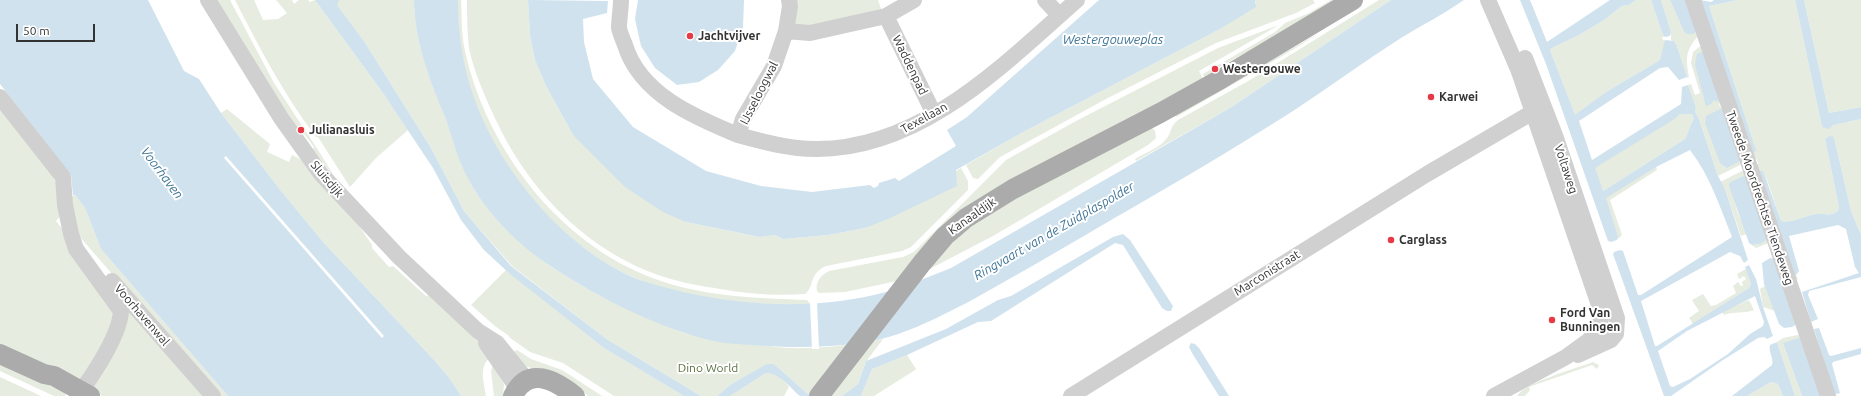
<!DOCTYPE html>
<html>
<head>
<meta charset="utf-8">
<style>
  body { margin:0 }
  #map { position:relative; width:1861px; height:396px; overflow:hidden; background:#fff; font-family:Ubuntu,sans-serif }
  canvas { display:block }
  .scale { position:absolute; left:16px; top:24px; width:79px; height:18px; box-sizing:border-box; border:2px solid #333; border-top:0; padding-left:5px; font-size:12px; line-height:14px; white-space:nowrap; color:#333; -webkit-text-stroke:3px #fff; paint-order:stroke }
</style>
</head>
<body>
<div id="map">
<canvas width="1861" height="396"></canvas>
<div class="scale">50 m</div>
</div>
<script>
const ctx = document.querySelector('canvas').getContext('2d');
ctx.lineJoin = 'round';
function fill(path, color) { ctx.fillStyle = color; ctx.fill(path, 'evenodd'); }
function trace(path, color, width, dash) { ctx.strokeStyle = color; ctx.lineWidth = width; ctx.lineCap = dash ? 'butt' : 'round'; ctx.setLineDash(dash || []); ctx.stroke(path); }
function drawText(font, color, halo, rows, align = 'center') {
  ctx.font = font + ' Ubuntu,sans-serif'; ctx.lineWidth = 4; ctx.setLineDash([]); ctx.textBaseline = 'middle'; ctx.strokeStyle = halo; ctx.fillStyle = color; for (const [text, x, y, turn = 0] of rows) {
    ctx.save(); ctx.translate(x, y); ctx.rotate((+turn || 0) * Math.PI / 180); ctx.textAlign = isNaN(turn) ? turn : align; if (halo) ctx.strokeText(text, 0, 0); ctx.fillText(text, 0, 0); ctx.restore();
  }
}
const green = new Path2D(`
  M216 0H230L274 83 320 153 337 181 313 149 314 147 299 127H297L274 94Z
  M235 0H254L263 20 278 19 287 13 276 0H292L294 4 299 0H308L310 2 315 0 383 93 408 130 376 158 350 187 318 137H316C284 95 259 47 235 0Z
  M333 0H414C414 40 430 78 444 115 455 142 461 169 477 194 518 254 584 291 649 318 663 324 678 332 692 335 706 338 721 339 735 341 752 343 770 347 788 348 820 349 852 345 883 339L865 363 858 384 842 396H810L774 364 730 385 717 396H701L608 340 512 266 464 211 431 148 416 124 364 41Z
  M458 0H461C462 17 461 34 465 51 487 152 564 250 664 282 710 297 759 298 807 300L810 304C758 307 679 298 632 277 556 242 488 158 466 78 459 53 458 26 458 0Z
  M467 0H528L530 36 535 60 546 86 573 135 686 222 760 237 775 235 783 239 828 235 865 228 961 168 968 181V190L911 247 902 251 826 266C808 274 815 287 805 294 777 296 748 294 720 289 702 286 683 283 664 277 587 252 527 189 494 116 484 94 474 72 469 48 467 32 467 16 467 0Z
  M792 0H878L881 9 797 30 791 20Z
  M1255 0H1313L1315 3 1296 13 1216 43 1106 99 1000 157 978 179 973 178 966 165 1027 130 1220 29 1256 4Z
  M1331 0H1341L1274 41 1245 53 1218 68 1205 79 1203 74 1275 32 1285 23 1307 14Z
  M1379 0H1391L1230 108 1136 161 1135 159C1145 153 1160 148 1167 138 1173 130 1169 128 1178 120L1250 80Z
  M1636 0H1651L1662 33 1665 37H1662L1663 40 1666 41 1660 60 1606 92 1575 116 1550 50 1552 48 1579 35 1604 20 1622 6 1629 5Z
  M1661 0H1670L1684 32 1696 30 1700 33C1686 51 1685 55 1689 77L1687 78 1677 46 1675 42 1671 40V32Z
  M1700 0 1756 150 1709 6 1738 0H1795L1822 127 1861 119V235L1851 211 1834 137 1825 139 1839 207 1838 211C1831 216 1827 214 1820 214 1807 213 1794 224 1781 221L1764 171 1794 274 1796 275 1798 279 1795 280 1752 167 1758 164 1757 159 1753 160Z
  M1804 0H1861V107L1829 113Z
  M1279 25 1199 71 1204 81 1026 177 897 281 845 292 819 293 817 291C815 282 821 275 829 271L903 257 914 252 1006 160 1076 121 1218 48Z
  M1323 31 1289 52 1176 117 1175 115Z
  M1699 47H1702L1721 102 1719 104 1720 107 1723 108 1742 164 1718 176 1699 119 1695 112 1696 107 1688 85 1691 84 1695 95 1700 93 1691 63 1693 52Z
  M0 106 50 170 57 185 61 215 56 221 65 232 113 305 116 320 84 381 0 348Z
  M227 109 270 144 267 152 289 162 292 155 300 159 353 217 372 245V248L389 267 393 266 426 296 430 295 477 338 491 357C478 366 484 382 486 396H461L450 379 435 361 324 243 281 191 221 113Z
  M1680 114H1692L1694 119C1689 126 1689 132 1685 139L1603 191 1594 168 1672 120Z
  M1151 127 1155 131 1156 138 1148 145 993 236 922 273 964 231 997 207Z
  M1656 167 1657 170 1610 200 1622 235 1618 239 1605 198Z
  M1742 171H1745L1771 242 1756 248 1752 245 1760 244 1743 176 1730 182 1737 211 1747 234 1741 236 1725 189 1720 182Z
  M70 196H76L85 208 101 249 228 396H218L73 229Z
  M80 250 207 396H102L93 390 92 386 122 328Z
  M1746 269 1751 284 1749 288 1693 324 1689 318 1699 311 1692 300 1703 294 1711 306 1716 305 1736 293 1733 286 1738 282 1741 286H1743L1742 282 1746 279 1744 276 1739 279 1737 274Z
  M506 270 604 348 684 396H614L563 363 530 352 509 337V336L495 326 471 305Z
  M1765 286 1775 311 1763 307 1760 289Z
  M1749 300 1754 310C1743 314 1734 311 1724 315L1722 312Z
  M1803 334 1826 396 1783 343 1802 396H1795L1777 342 1783 338Z
  M517 350 531 359 562 370 602 396H588L567 378 528 367 523 365 511 353Z
  M907 355 916 369 915 370 874 396H861L872 369Z
  M0 362 64 392 66 396H54L0 371Z
  M1593 362 1599 365 1597 369 1592 365 1529 387 1530 390 1525 396H1517C1524 383 1577 368 1593 362Z
  M493 365 504 384 503 396H494L491 371Z
  M766 373C776 373 783 379 789 387L784 396H730Z
  M0 377 41 396H0Z
  M1771 382 1778 384 1783 396H1747Z`);
const water = new Path2D(`
  M0 0H148L184 71 199 79 221 113 281 191 324 243 435 361 450 379 461 396H228L101 249 85 208 76 196 73 195 71 175 0 84Z
  M315 0H339L337 5 364 41 431 148 464 211 511 266 608 340 701 396H684L604 348 510 274 484 250 461 220 433 168 383 93Z
  M414 0H458C458 62 474 113 508 165 537 210 582 254 632 277 649 284 668 288 687 293 749 306 812 309 874 295 901 289 926 278 951 268L1230 108 1391 0H1464C1444 14 1422 25 1401 38 1363 62 1327 89 1290 113 1224 155 1156 194 1089 233 1050 256 1011 278 972 300 937 318 900 338 860 343 825 348 789 348 753 345 740 344 726 344 714 341 663 330 599 298 555 269 517 245 480 208 462 166 454 148 450 128 442 110 428 75 414 38 414 0Z
  M528 0 608 1 607 13 583 19 584 42 593 79 633 127 706 171 761 186 812 192 870 185 874 188 878 186 879 183 895 178 899 181 956 146 947 130 967 117 1099 0H1255L1256 7 1220 29 1027 130 956 170 957 186 888 219 865 228 828 235 783 239 775 235 760 237 686 222 663 212 625 187 573 135 546 86 535 60 530 36Z
  M638 0H744L743 27 735 51 718 70 699 82 677 85 655 68 641 46 635 19Z
  M1520 0H1530L1547 42 1610 0H1636L1629 5 1622 6 1604 20 1579 35 1552 48 1550 50 1575 115 1606 92 1660 60 1665 40 1674 41 1677 46 1687 77 1679 80 1668 67 1660 68 1579 121 1592 160 1681 104 1682 87 1688 85 1696 107 1695 112 1699 119 1718 176 1725 189 1748 260 1744 263 1740 256 1730 252 1641 301 1655 346H1657L1749 288 1751 284 1745 267 1749 265 1756 279 1763 307 1773 336 1767 339 1764 337 1758 338 1723 360 1671 396H1664L1613 254 1614 252 1620 250 1623 251 1638 295H1641L1732 237C1720 207 1710 176 1690 150L1658 166 1606 198 1618 237 1617 240 1611 242 1608 241 1546 64ZM1680 114H1692L1694 119C1689 126 1689 132 1685 139L1603 191 1595 168 1673 120ZM1755 296 1764 322 1763 326 1750 334 1728 354 1690 379 1673 387 1670 386 1658 351 1687 331Z
  M1651 0H1661L1671 32 1670 36 1665 37 1662 33Z
  M1670 0H1686L1696 30 1694 34H1688L1684 32Z
  M1700 0 1711 2 1714 0H1738L1709 6 1756 150 1754 154Z
  M1795 0H1804L1829 113 1861 107V119L1833 125 1829 129 1822 127Z
  M1701 52 1705 54 1720 98 1717 102 1714 100 1711 104 1706 106 1695 65 1697 54Z
  M1720 109 1725 111 1741 158 1738 162 1727 168 1720 163 1705 123 1706 116Z
  M1830 136 1834 137 1851 211 1861 235V277L1809 291 1808 295 1818 319 1811 322 1802 292 1859 273 1855 267 1846 229 1838 225 1789 236 1799 271 1796 275 1794 274 1759 171H1763L1781 221C1794 224 1807 213 1820 214 1827 214 1831 216 1838 211L1839 207 1825 139Z
  M1743 176 1748 178 1767 239 1760 244 1752 245 1749 243 1729 186 1730 182Z
  M1123 234 1130 240 1173 306 1171 311H1167L1162 308 1123 245 1115 243 991 321 978 322 907 355 872 369 861 396H842L858 384 866 361 946 329 998 300 1011 296 1113 237Z
  M1770 258 1775 259 1798 323 1792 327 1784 328 1779 324 1764 284 1762 263Z
  M1819 328 1829 355 1831 356 1861 348V354L1833 362 1832 364 1840 393 1836 394 1834 393 1814 329Z
  M1799 338 1804 340 1823 396H1802L1783 343Z
  M1777 342 1795 396H1783L1778 384 1771 382 1747 396H1732L1772 365C1774 358 1768 352 1770 345Z
  M1191 343 1195 344 1199 348 1229 396H1219L1192 353 1189 347Z
  M767 364H774L810 396H800C790 388 780 373 766 373L730 396H717L730 385Z`);
const pier = new Path2D(`
  M226 156 384 336 382 338 224 158Z
  M810 303 817 302 819 349H812Z`);
const minor = new Path2D(`
  M208 0 281 118 321 174 399 257 478 331 497 343 527 380
  M621 0C621 9 619 19 619 28 620 33 623 40 625 45 640 94 694 117 738 135L743 119 774 66 786 31 790 6 789 0
  M1045 0 1059 15
  M1488 0 1518 69 1601 311V318L1599 326 1596 332 1588 341 1566 357 1494 396
  M1693 0 1828 396
  M886 16 934 114
  M786 31 810 33 886 16 914 0
  M1525 58 1556 138 1617 318 1616 334 1611 340 1578 355
  M0 97 63 177 65 205 71 234 76 249 121 311C120 334 95 372 81 391
  M738 135C764 142 789 149 815 149 921 150 1003 65 1077 0
  M112 281 213 396
  M486 343 517 388
  M1071 396 1427 174 1533 112 1546 113`);
const major = new Path2D(`
  M0 354 44 374 54 376 90 396
  M513 396C528 365 555 380 575 396
  M819 396 922 263 945 236 966 218 1013 189 1160 113 1221 79 1353 0`);
const markers = [
  [690,36,4,"#e63946"],
  [1215,69,4,"#e63946"],
  [1431,97,4,"#e63946"],
  [301,130,4,"#e63946"],
  [1391,240,4,"#e63946"],
  [1552,320,4,"#e63946"]
];
const poiNames = [
  ["Jachtvijver",698,36],
  ["Westergouwe",1223,69],
  ["Karwei",1439,97],
  ["Julianasluis",309,130],
  ["Carglass",1399,240],
  ["Ford Van",1560,313],
  ["Bunningen",1560,327]
];
const streetNames = [
  ["Waddenpad",910,65,64],
  ["IJsseloogwal",759,93,-63],
  ["Texellaan",924,118,-29],
  ["Voltaweg",1566,169,72],
  ["Sluisdijk",327,179,50],
  ["Tweede Moordrechtse Tiendeweg",1760,198,71],
  ["Kanaaldijk",972,216,-35],
  ["Marconistraat",1267,273,-32],
  ["Voorhavenwal",142,315,49]
];
const parkNames = [
  ["Dino World",708,368]
];
const waterNames = [
  ["Westergouweplas",1113,40],
  ["Voorhaven",162,173,53],
  ["Ringvaart van de Zuidplaspolder",1054,231,-30]
];
fill(green, '#e6ecdf');
fill(water, '#cfe2ee');
fill(pier, '#fff');
trace(minor, '#d0d0d0', 16);
trace(major, '#ababab', 20);
for (const [x, y, r, color] of markers) { const dot = new Path2D(); dot.arc(x, y, r, 0, 2 * Math.PI); ctx.fillStyle = color; ctx.fill(dot); trace(dot, '#fff', 1.5); }
drawText('bold 12px', '#333', '#fff', poiNames, 'left');
drawText('12px', '#333', '#fff', streetNames);
drawText('12px', '#56703f', '#fff', parkNames);
drawText('italic 13px', '#3f7597', '#fff', waterNames);
</script>
</body>
</html>
